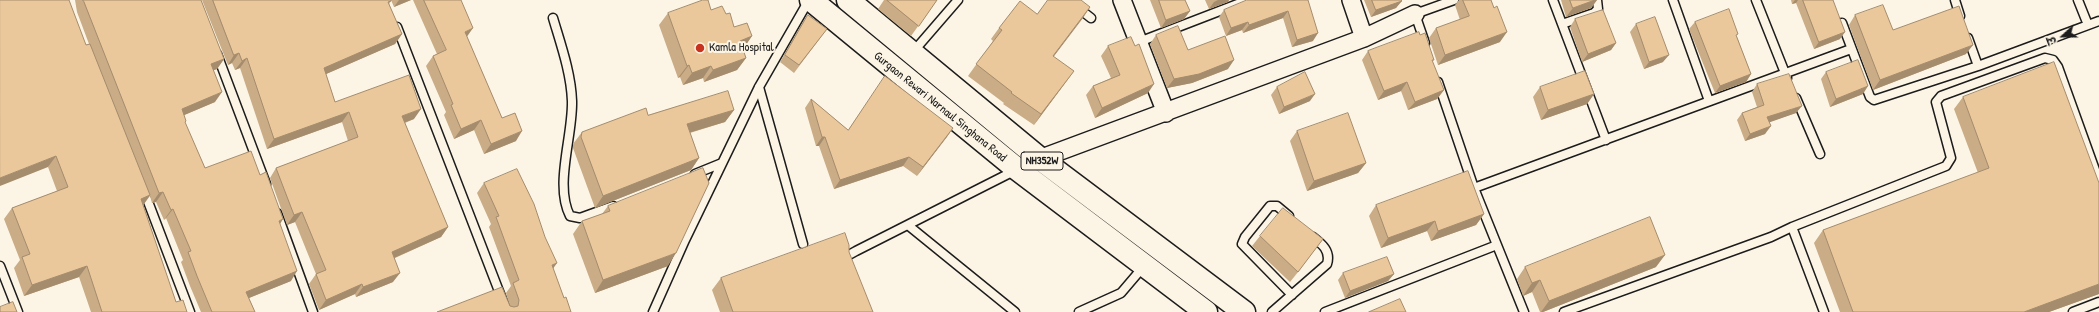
<!DOCTYPE html>
<html>
<head>
<meta charset="utf-8">
<style>
  body { margin:0 }
  #map { position:relative; width:2099px; height:312px; overflow:hidden; background:#fcf5e5; font-family:"Patrick Hand","Playpen Sans Deva",sans-serif }
  canvas { display:block }
  .north { position:absolute; left:2043px; top:16px; width:40px; height:40px; -webkit-text-stroke:3px #fcf5e5; paint-order:stroke; rotate:249deg; font-size:11px; font-weight:700; line-height:16px; text-align:center; color:#1c1c1c }
  .north::after { content:''; display:block; margin:auto; width:14px; height:18px; background:#1c1c1c; clip-path:polygon(50% 0,100% 100%,50% 72%,0 100%) }
</style>
</head>
<body>
<div id="map">
<canvas width="2099" height="312"></canvas>
<div class="north">उ</div>
</div>
<script>
const ctx = document.querySelector('canvas').getContext('2d');
ctx.lineJoin = 'round';
function trace(path, color, width, dash) { ctx.strokeStyle = color; ctx.lineWidth = width; ctx.lineCap = dash ? 'butt' : 'round'; ctx.setLineDash(dash || []); ctx.stroke(path); }
function fill(path, color) { ctx.fillStyle = color; ctx.fill(path, 'evenodd'); }
function drawText(font, color, halo, rows, align = 'center') {
  ctx.font = font + ' "Patrick Hand",sans-serif'; ctx.lineWidth = 4; ctx.setLineDash([]); ctx.textBaseline = 'middle'; ctx.strokeStyle = halo; ctx.fillStyle = color; for (const [text, x, y, turn = 0] of rows) {
    ctx.save(); ctx.translate(x, y); ctx.rotate((+turn || 0) * Math.PI / 180); ctx.textAlign = isNaN(turn) ? turn : align; if (halo) ctx.strokeText(text, 0, 0); ctx.fillText(text, 0, 0); ctx.restore();
  }
}
const service = new Path2D(`
  M1068 0 1091 18
  M1553 0 1606 140
  M1673 0 1709 101
  M1756 0 1787 78
  M1955 0 1960 16
  M2078 0 2088 25
  M553 18C561 45 571 73 572 101 573 136 554 185 570 216L580 218 613 206
  M1842 23 1870 97 1874 100 1978 66 2099 21
  M1562 24 1594 13 1598 9 1597 0
  M397 27 507 312
  M1968 38 1978 66
  M1139 42 1248 0
  M1425 43 1415 14 1454 0
  M913 52 958 0
  M217 54 266 184
  M1438 82 1474 188 1524 312
  M759 87 803 244
  M1796 98 1820 154
  M695 174 722 163
  M1474 188 1851 49
  M144 191 190 312
  M277 213 313 312
  M1289 216 1277 206H1270L1245 237 1242 244 1292 295
  M909 226 1015 312
  M1792 227 1824 312
  M845 263 847 256 856 251 1016 170
  M0 266 18 312
  M653 312 685 240 759 87 809 0
  M1079 312 1121 293 1144 266
  M1272 312 1327 264C1331 251 1322 244 1313 237
  M1325 312 1497 245
  M1564 312 1771 237 1792 227 1946 166 1951 158 1936 102 1941 96 2045 58 2053 60 2058 67 2099 181
  M2073 312 2099 302`);
const minor = new Path2D(`
  M1122 0 1166 113
  M1351 0 1364 38
  M1031 162 1364 38 1415 14`);
const trunk = new Path2D(`
  M811 0 1017 169 1206 312
  M848 0 1039 158 1244 312`);
const wall = new Path2D(`
  M75 0H201L224 59 217 69 213 70 215 102 184 115 185 123 205 168 260 175 280 224 291 281 249 298 255 312H201L190 286 181 262 183 260 166 218 164 220 156 202 152 203 150 196 143 205 176 302 187 312H91L79 277 24 296 14 268 20 260 4 219 12 208 57 191 48 167 86 45 89 44 77 12Z
  M202 0H391V1L389 4 402 34 395 44 326 74 335 102 414 119 405 123 448 227 441 237 395 258 393 282 356 297 355 294 319 310 309 284 316 274 295 222 287 225 270 178 276 168 348 141 342 122 267 149 240 68 235 70 232 63 228 65Z
  M391 0H411L394 7Z
  M413 0H461L467 37 502 118 516 141 484 154 474 130 454 139 444 115 446 112 426 66 433 56 437 54Z
  M884 0H937L911 36 878 9Z
  M1150 0H1185L1190 11 1184 19 1161 28Z
  M1205 0H1229L1228 2 1209 9Z
  M1308 0 1313 41 1292 47 1283 18 1243 33 1242 30 1226 36 1219 17 1224 10Z
  M1364 0H1401L1396 8 1371 17Z
  M1459 0H1491L1500 42 1438 65 1429 38 1436 28 1460 20 1455 5Z
  M1561 0H1597L1591 8 1566 17Z
  M1791 0H1833L1840 39 1814 49 1796 3 1792 4Z
  M1090 7 1053 57 1074 71 1034 125 1003 104 1004 103 968 76 993 41 991 39 999 28 1037 14Z
  M711 10 726 14 734 27 752 36 743 49 746 58 737 70 704 82 703 78 683 85 680 77 678 78 659 25 668 13Z
  M808 15 827 29 794 73 780 62 803 22Z
  M1855 15 1893 30 1966 54 1873 90 1849 25Z
  M1575 19 1616 43 1611 50 1582 62 1570 27Z
  M1695 22 1737 37 1751 74 1746 82 1715 93 1689 29Z
  M1636 24 1663 62 1644 69 1630 32Z
  M1156 35 1188 50 1228 69 1192 83 1167 88 1150 44Z
  M1420 35 1434 60 1432 61 1444 90 1437 99 1408 110 1401 91 1378 100 1362 60 1368 51Z
  M1108 46 1148 93 1095 118 1086 95 1093 86 1111 78 1101 56Z
  M1826 72 1863 94 1830 107 1821 79Z
  M1757 84 1796 113 1769 122 1765 134 1745 141 1737 120 1742 113 1757 107 1752 92Z
  M1277 87 1310 101 1279 114 1271 95Z
  M1540 87 1594 94 1587 104 1541 120 1533 97Z
  M1963 97 2099 294 2049 312H1840L1814 243 1823 230 1978 173 1954 109Z
  M811 99 848 130 953 128 917 176 903 166 834 189 819 146H816L805 108Z
  M734 110 725 122 690 133 699 158 691 170 595 208 573 148V144L582 132 648 115Z
  M1297 131 1366 163 1358 173 1307 191 1290 141Z
  M484 183 553 268 564 298 571 312H437L510 306 506 293 511 286 489 227 491 224 477 193Z
  M1376 205 1484 214 1476 225 1431 241 1427 231 1381 248 1369 216Z
  M608 206 668 266 595 293 573 234 582 221 602 214Z
  M1260 236 1315 249 1290 282 1252 246Z
  M1525 267H1656L1543 312H1540L1532 292 1523 296 1517 279Z
  M1343 273 1394 274 1388 281 1345 298 1338 280Z
  M721 278 873 312H720L712 290Z`);
const shadedWall = new Path2D(`
  M399 0H411L394 7Z
  M1218 0H1229L1228 2 1209 9 1214 2Z
  M1595 0H1597L1591 8 1566 17 1573 8Z
  M1795 0H1798L1796 3 1792 4Z
  M1402 1 1396 8 1371 17 1376 10Z
  M1090 7 1083 18 1045 68 1053 56Z
  M1190 11 1184 19 1161 28 1166 20Z
  M1288 11 1283 18 1243 33 1249 25Z
  M1248 22 1242 30 1226 36 1231 28Z
  M473 28 466 38 465 32Z
  M1507 32 1500 42 1438 65 1445 55Z
  M1845 32 1840 39 1814 49 1819 42Z
  M1318 33 1313 41 1292 47 1297 40Z
  M402 34 395 44 317 78 324 68Z
  M752 36 743 49 731 53 740 41Z
  M1616 43 1611 50 1582 62 1588 54Z
  M1973 45 1966 54 1873 90 1880 80Z
  M239 53 232 63 228 65 234 55Z
  M1669 55 1663 62 1644 69 1649 62Z
  M247 58 240 68 235 70 242 61Z
  M746 58 737 70 704 82 713 70Z
  M224 59 217 69 204 74 211 64Z
  M1234 60 1228 69 1192 83 1167 88 1174 79Z
  M689 65 680 77 678 78 687 66Z
  M711 66 703 78 683 85 692 73Z
  M1074 71 1066 82 1034 125 1041 114Z
  M1751 74 1746 82 1715 93 1720 86Z
  M1407 82 1401 91 1378 100 1384 91Z
  M1154 84 1148 93 1095 118 1102 108Z
  M1868 86 1863 94 1830 107 1836 99Z
  M1444 90 1437 99 1408 110 1415 102Z
  M222 92 215 102 175 119 182 109Z
  M1315 94 1310 101 1279 114 1284 107Z
  M1594 94 1587 104 1541 120 1548 110Z
  M1802 106 1796 113 1762 125 1767 117Z
  M421 109 414 119 395 126 402 116Z
  M734 110 725 122 678 136 687 124Z
  M349 112 342 122 267 149 274 139Z
  M481 120 474 130 454 139 461 129Z
  M1771 126 1765 134 1745 141 1750 134Z
  M953 128 947 137 917 176 923 167Z
  M522 131 516 141 484 154 491 144Z
  M822 137H825L819 146H816Z
  M56 156 48 167 0 186V178Z
  M909 157 903 166 834 189 840 180Z
  M699 158 691 170 595 208 603 196Z
  M1366 163 1358 173 1307 191 1314 181Z
  M163 192 156 202 152 203 159 193Z
  M150 195 142 207 141 199Z
  M173 209 166 218 164 220 171 210Z
  M302 212 295 222 287 225 294 215Z
  M1484 214 1476 225 1431 241 1438 231Z
  M283 219 277 229 279 221Z
  M1435 221 1427 231 1381 248 1388 238Z
  M448 227 441 237 385 262 392 252Z
  M1323 239 1315 249 1290 282 1298 272Z
  M676 253 668 266 595 293 603 280Z
  M1665 255 1656 267 1543 312H1541L1549 301Z
  M557 263 550 273 552 265Z
  M87 266 79 277 24 296 32 285Z
  M297 271 291 281 239 302 246 292Z
  M400 273 393 282 356 297 363 287Z
  M1394 274 1388 281 1345 298 1350 291Z
  M1540 280 1532 292 1523 296 1532 283Z
  M362 284 355 294 319 310 326 300Z
  M2099 284V294L2049 312H2024Z`);
const building = new Path2D(`
  M0 0H69L86 45 90 44 150 195 141 199 176 302 183 300 187 312H102L87 266 32 285 22 257 30 254 12 208 68 187 56 156 0 178Z
  M83 0H201L224 59 211 64 222 92 182 109 186 121 185 122 205 168 251 151 260 175 266 172 283 219 279 221 297 271 246 292 255 312H212L197 276 188 252 191 251 173 209 171 210 163 192 159 193 84 2Z
  M213 0H391V1L388 2 402 34 324 68 335 102 409 75 421 109 402 116 448 227 392 252 400 273 363 287 362 284 326 300 316 274 326 270 302 212 294 215 276 168 358 137 349 112 274 139 247 58 242 61 239 53 234 55Z
  M424 0H461L473 28 465 32 502 118 515 113 522 131 491 144 481 120 461 129 451 105 453 104 433 56 446 50Z
  M703 0H708L711 10 722 6 726 14 730 13 734 27 747 23 752 36 740 41 746 58 713 70 711 66 692 73 689 65 687 66 668 13Z
  M887 0H937L919 26Z
  M1048 0H1081L1090 7 1053 56 1074 71 1041 114 1011 93 1012 92 976 64 1002 30 999 28 1020 1 1037 14Z
  M1159 0H1185L1190 11 1166 20Z
  M1247 0H1308L1318 33 1297 40 1288 11 1249 25 1248 22 1231 28 1224 10Z
  M1372 0H1401L1402 1 1376 10Z
  M1463 0H1491L1494 8 1497 6 1507 32 1445 55 1436 28 1469 16Z
  M1570 0H1595L1573 8Z
  M1803 0H1833L1845 32 1819 42Z
  M1883 5 1893 30 1959 6 1973 45 1880 80 1855 15Z
  M1729 9 1738 34 1736 35 1751 74 1720 86 1695 22Z
  M1603 10 1616 43 1588 54 1575 19Z
  M808 15 827 29 799 65 785 55Z
  M1655 17 1669 55 1649 62 1636 24Z
  M1178 26 1188 50 1225 36 1234 60 1199 74 1174 79 1156 35Z
  M1419 32 1420 35 1425 33 1434 60H1432L1444 90 1415 102 1407 82 1384 91 1368 51Z
  M1131 37 1135 46 1139 44 1154 84 1102 108 1093 86 1120 75 1108 46Z
  M1858 60 1868 86 1836 99 1826 72Z
  M2054 62 2099 183V284L2024 312H1853L1823 230 1989 168 1963 97Z
  M1585 71 1594 94 1548 110 1540 87Z
  M1305 72 1315 94 1284 107 1277 87Z
  M1789 74 1802 106 1767 117 1771 126 1750 134 1742 113 1764 105 1757 84Z
  M885 76 953 128 923 167 909 157 840 180 825 137H822L811 99 848 130Z
  M728 91 734 110 687 124 699 158 603 196 581 137 582 132 646 108 648 115Z
  M1348 113 1366 163 1314 181 1297 131Z
  M703 168 709 183 676 253 603 280 582 221 610 211 608 206Z
  M517 169 534 204 545 237 557 263 552 265 564 298 566 297 571 312H437L502 287 510 306 514 307 518 306 519 300 513 283 519 280 496 217 499 216 484 183Z
  M1468 171 1484 214 1438 231 1435 221 1388 238 1376 205Z
  M1283 208 1323 239 1298 272 1260 236Z
  M1650 217 1665 255 1549 301 1540 280 1532 283 1525 267Z
  M845 233 849 245V252L873 312H733L721 278Z
  M1387 257 1394 274 1350 291 1343 273Z
  M1400 299 1406 312H1369Z
  M13 302 17 312H0V307Z`);
const markers = [
  [700,48,5,"#c8321e"]
];
const shields = [
  [1042,161,42]
];
const shieldNames = [
  ["NH352W",1042,161]
];
const poiNames = [
  ["Kamla Hospital",709,48]
];
const streetNames = [
  ["Gurgaon Rewari Narnaul Singhana Road",940,107,39]
];
trace(service, '#1c1c1c', 11);
trace(minor, '#1c1c1c', 20);
trace(trunk, '#1c1c1c', 25);
trace(service, '#fcf5e5', 8);
trace(minor, '#fcf5e5', 17);
trace(trunk, '#fcf5e5', 22);
fill(wall, '#caac86');
fill(shadedWall, '#a48c6d');
fill(building, '#ebc89c');
trace(building, '#a48c6d', 1);
for (const [x, y, r, color] of markers) { const dot = new Path2D(); dot.arc(x, y, r, 0, 2 * Math.PI); ctx.fillStyle = color; ctx.fill(dot); trace(dot, '#fcf5e5', 1.5); }
for (const [x, y, w] of shields) { const box = new Path2D(); box.roundRect(x - w / 2, y - 9, w, 18, 3); ctx.fillStyle = '#fcf5e5'; ctx.fill(box); trace(box, '#1c1c1c', 1); }
drawText('bold 11px', '#1c1c1c', null, shieldNames);
drawText('12px', '#1c1c1c', '#fcf5e5', poiNames, 'left');
drawText('12px', '#1c1c1c', '#fcf5e5', streetNames);
</script>
</body>
</html>
